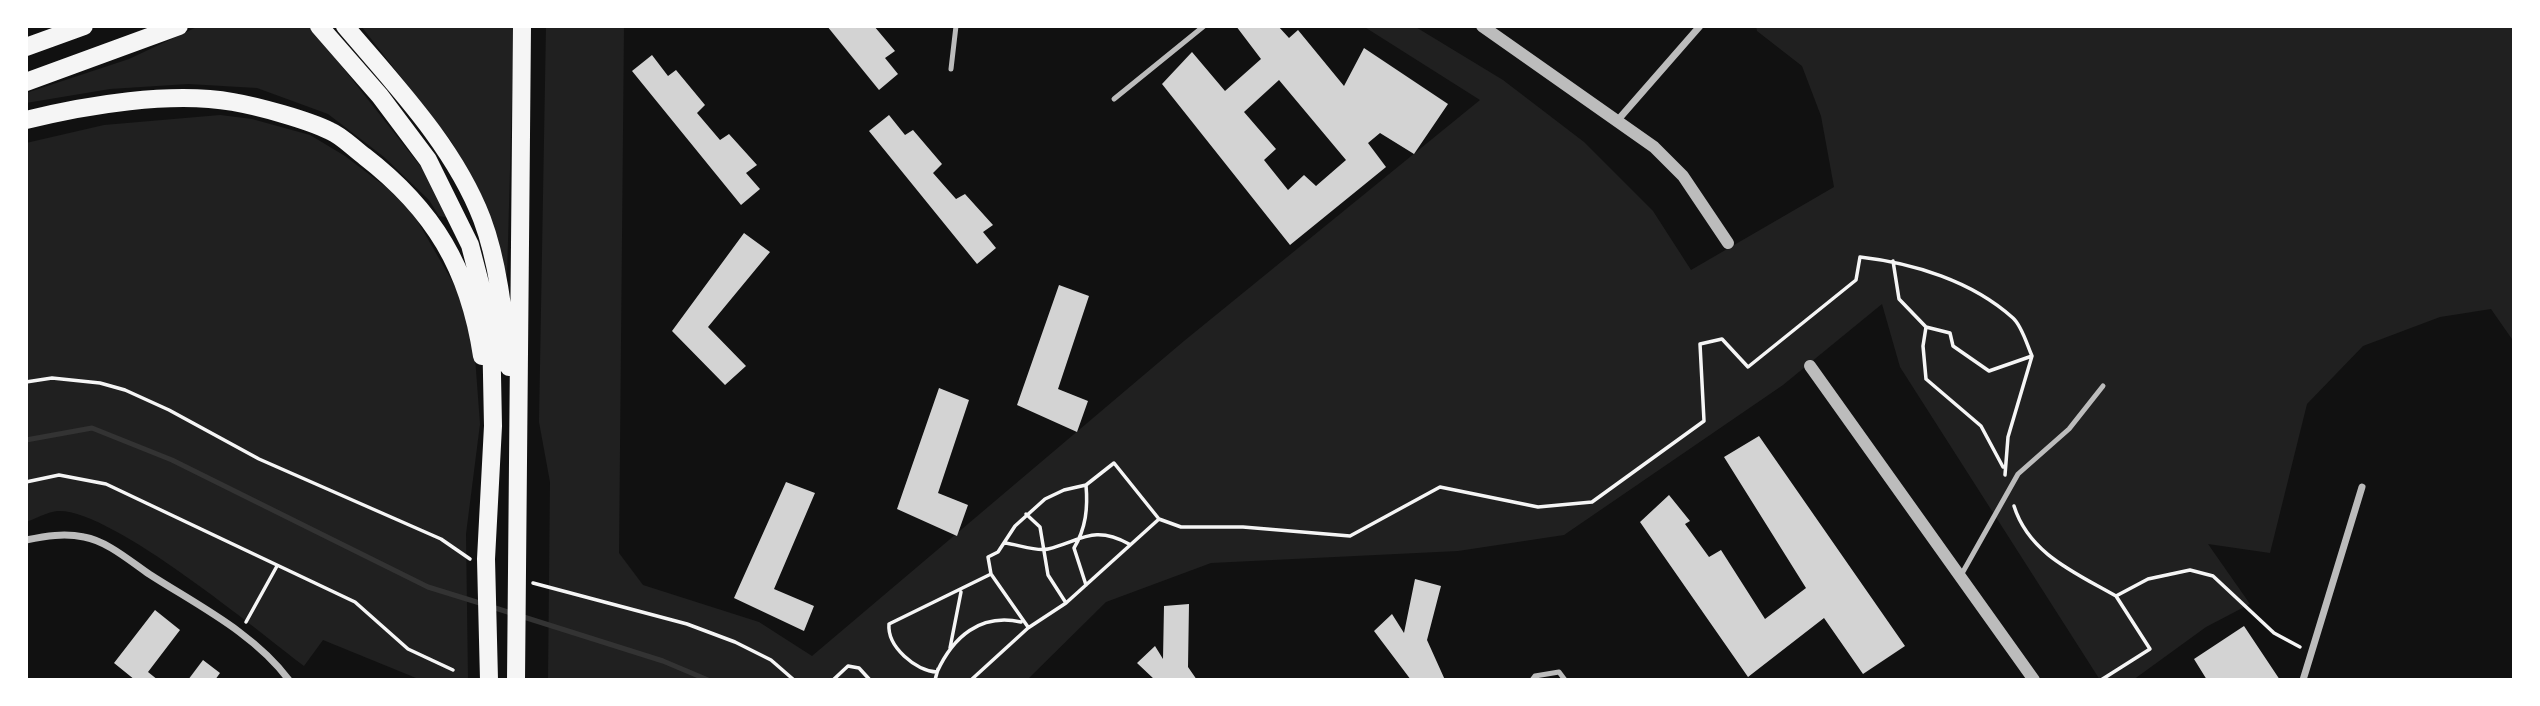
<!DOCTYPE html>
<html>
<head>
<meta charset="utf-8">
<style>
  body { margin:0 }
  #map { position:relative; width:2540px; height:706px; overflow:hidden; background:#111; font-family:"Golos Text",sans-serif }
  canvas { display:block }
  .frame { position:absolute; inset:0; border:28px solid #fff; pointer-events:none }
</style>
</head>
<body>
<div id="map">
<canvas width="2540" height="706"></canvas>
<div class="frame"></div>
</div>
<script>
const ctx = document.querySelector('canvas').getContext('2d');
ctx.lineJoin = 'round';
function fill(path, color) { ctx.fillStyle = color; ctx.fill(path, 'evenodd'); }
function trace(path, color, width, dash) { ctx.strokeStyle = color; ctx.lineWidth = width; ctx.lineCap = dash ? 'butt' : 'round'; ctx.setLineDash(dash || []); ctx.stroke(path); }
const green = new Path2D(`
  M199 26H310L429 177 450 218 439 216 429 200 384 157 328 114 257 88 188 84 110 89 26 103V93L129 59Z
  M361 26H514L507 277 482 197 451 141Z
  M546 26H624L619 553 643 585 759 622 812 656 1184 341 1480 100 1363 26H1414L1503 80 1584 142 1653 211 1691 270 1834 187 1821 116 1802 66 1757 31 1756 26H2514V342L2491 309 2440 317 2363 346 2307 404 2270 553 2208 544 2250 604 2206 627 2133 680H2100L1900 367 1882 304 1783 385 1564 535 1458 551 1211 563 1106 602 1027 680H548L550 482 539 422Z
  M220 115 252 119 310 135 345 156 407 203 455 286 473 330 480 424 466 534 468 680H421L323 640 304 666C258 631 109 507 57 511 47 512 35 519 26 522V143L104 125Z`);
const stream = new Path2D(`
  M26 440 92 428 172 460 428 587 483 604
  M492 607 663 661 708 680`);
const building = new Path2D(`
  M827 26H874L895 51 885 58 898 74 879 90Z
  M1236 26H1278L1289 38 1298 30 1344 86 1364 48 1448 104 1414 154 1380 133 1368 143 1386 167 1290 245 1162 84 1192 52 1225 91 1261 59ZM1279 80 1346 160 1316 186 1304 175 1288 190 1264 160 1276 149 1244 112Z
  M652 55 668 76 676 70 705 105 697 113 720 140 729 134 757 165 746 173 760 189 741 205 632 71Z
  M889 115 905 135 913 130 942 164 933 173 956 199 965 194 993 225 983 232 996 248 977 264 869 131Z
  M744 233 770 252 708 327 746 366 725 385 672 331Z
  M1059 285 1089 296 1058 389 1088 401 1077 432 1017 405Z
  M939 388 969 400 938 493 968 505 957 536 897 509Z
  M1759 436 1905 646 1863 674 1824 618 1748 677 1640 522 1669 495 1690 521 1685 524 1709 557 1721 550 1765 619 1806 588 1724 457Z
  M786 482 815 493 774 589 814 606 804 631 734 598Z
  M1415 579 1441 586 1427 640 1445 680H1411L1374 631 1392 614 1404 633Z
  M1189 604 1188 667 1197 680H1155L1137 663 1155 646 1163 659 1164 606Z
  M155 610 180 630 148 672 158 680H135L114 663Z
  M2244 626 2280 680H2207L2194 659Z
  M203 660 220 673 215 680H188Z`);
const path = new Path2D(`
  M1893 261 1899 299 1926 327
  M26 382 52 378 100 383 125 390 169 410 259 459 441 539 470 559
  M2003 467 1981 426 1926 379 1923 346 1926 327 1950 333 1953 346 1989 371 2032 356
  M26 482 59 475 106 484 355 602 408 649 453 670
  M2014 506C2029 554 2076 573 2116 596L2148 579 2190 570 2213 576 2274 633 2300 647
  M1026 514 1040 527 1048 575 1066 603
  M1004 543C1017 544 1036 552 1048 549 1082 540 1094 525 1129 544
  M991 574 889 624C887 647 916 671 937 672 953 637 980 613 1021 622
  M533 583 687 624 735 642 771 660 794 680
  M1086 585 1074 548C1086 528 1088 508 1086 485
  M246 622 277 566
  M1028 627 991 574 988 557 998 552 1015 526 1045 499 1064 490 1086 485 1114 463 1159 519
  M950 648 961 592
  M833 680 848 666 859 668 870 680
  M935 680 938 669
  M971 680 1028 628 1066 603 1159 519 1181 527H1243L1350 536 1440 487 1538 507 1592 502 1704 421 1700 344 1722 339 1748 367 1856 280 1860 257C1913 263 1972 281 2013 318 2022 326 2027 345 2032 356L2008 437 2005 475
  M2101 680 2150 649 2116 596`);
const service = new Path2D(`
  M951 69 956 26
  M1114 99 1204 26
  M1960 577 2018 474 2069 429 2103 386
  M1532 680 1535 676 1559 672 1565 680`);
const minor = new Path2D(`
  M1617 121 1700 26
  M26 540C46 536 64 533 84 537 107 541 130 561 149 574 197 605 254 633 289 680
  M2303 680 2362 487`);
const tertiary = new Path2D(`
  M1482 26 1654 147 1683 176 1728 243
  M1810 366 2034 680`);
const trunk = new Path2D(`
  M319 26 380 96 428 160 470 245 491 325 493 426 486 559 489 680
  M345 26C395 85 454 146 482 219 499 264 504 320 509 367
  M26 47 84 26
  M26 82 179 26
  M26 120C87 105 171 91 233 102 257 106 308 120 330 131 342 136 353 148 364 156 434 210 469 269 482 356
  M516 680 522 26`);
fill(green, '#202020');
trace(stream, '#333', 5);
fill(building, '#d3d3d3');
trace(path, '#f5f5f5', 3.5);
trace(service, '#bcbcbc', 5);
trace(minor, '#bcbcbc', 7);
trace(tertiary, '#bcbcbc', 12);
trace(trunk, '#f5f5f5', 18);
</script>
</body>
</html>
